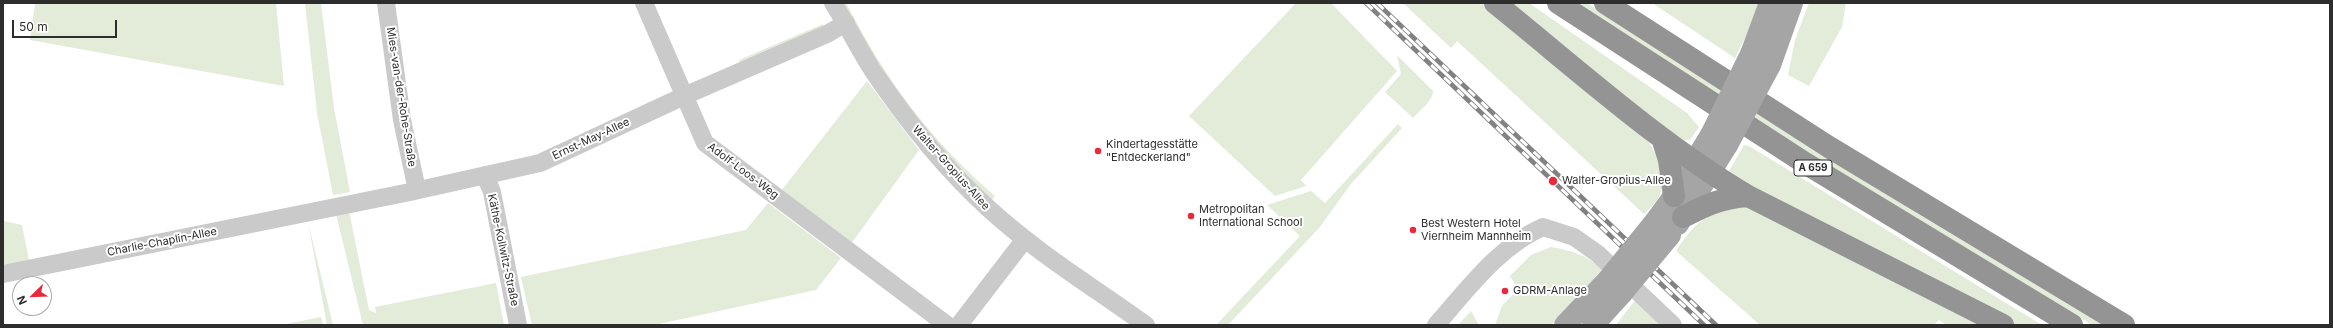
<!DOCTYPE html>
<html>
<head>
<meta charset="utf-8">
<style>
  body { margin:0 }
  #map { position:relative; width:2333px; height:328px; overflow:hidden; background:#fff; font-family:Inter,sans-serif }
  canvas { display:block }
  .frame { position:absolute; inset:0; border:4px solid #2d2d2d; pointer-events:none }
  .north { position:absolute; left:12px; top:276px; width:40px; height:40px; box-sizing:border-box; background:#fff; border:1px solid #ababab; border-radius:50%; rotate:247deg; font-size:11px; font-weight:700; line-height:16px; text-align:center; color:#2d2d2d }
  .north::after { content:''; display:block; margin:auto; width:14px; height:18px; background:#eb283a; clip-path:polygon(50% 0,100% 100%,50% 72%,0 100%) }
  .scale { position:absolute; left:12px; top:20px; width:105px; height:18px; box-sizing:border-box; border:2px solid #2d2d2d; border-top:0; padding-left:5px; font-size:12px; line-height:14px; white-space:nowrap; color:#2d2d2d; -webkit-text-stroke:3px #fff; paint-order:stroke }
</style>
</head>
<body>
<div id="map">
<canvas width="2333" height="328"></canvas>
<div class="frame"></div>
<div class="north">N</div>
<div class="scale">50 m</div>
</div>
<script>
const ctx = document.querySelector('canvas').getContext('2d');
ctx.lineJoin = 'round';
function fill(path, color) { ctx.fillStyle = color; ctx.fill(path, 'evenodd'); }
function trace(path, color, width, dash) { ctx.strokeStyle = color; ctx.lineWidth = width; ctx.lineCap = dash ? 'butt' : 'round'; ctx.setLineDash(dash || []); ctx.stroke(path); }
function drawText(font, color, halo, rows, align = 'center') {
  ctx.font = font + ' Inter,sans-serif'; ctx.lineWidth = 4; ctx.setLineDash([]); ctx.textBaseline = 'middle'; ctx.strokeStyle = halo; ctx.fillStyle = color; for (const [text, x, y, turn = 0] of rows) {
    ctx.save(); ctx.translate(x, y); ctx.rotate((+turn || 0) * Math.PI / 180); ctx.textAlign = isNaN(turn) ? turn : align; if (halo) ctx.strokeText(text, 0, 0); ctx.fillText(text, 0, 0); ctx.restore();
  }
}
const green = new Path2D(`
  M35 3H276L284 86 30 40Z
  M305 3H321L334 108 350 192 333 195 317 113Z
  M841 3H846C858 25 870 48 884 69 915 117 952 159 995 196L992 200 957 169 906 107Z
  M1296 3H1331L1397 71 1301 180 1306 186 1275 196 1189 116Z
  M1403 3H1529L1687 113 1699 127 1690 140H1684L1655 121 1646 138C1658 155 1668 176 1659 197 1656 203 1649 209 1644 214L1457 41 1451 48Z
  M1575 3H1587L1923 217 2103 325H2092C1917 222 1746 113 1575 3Z
  M1652 3H1762L1735 58Z
  M1809 3H1846L1842 27 1809 86 1788 75 1795 40Z
  M823 24 825 29 741 65 739 60Z
  M1397 55 1433 91C1433 101 1419 111 1413 118L1385 92 1401 74Z
  M867 81 919 150 851 244 781 191Z
  M1398 124 1402 128 1350 185 1320 227 1228 325H1216L1300 236 1267 205 1311 191 1325 203Z
  M1744 145 1749 146 2042 325H2016L1733 179 1729 171Z
  M768 203 841 258 816 290 654 325H532L521 277 746 230Z
  M1745 205 1986 325H1946L1939 320 1934 325H1760L1676 251C1699 216 1707 216 1745 205Z
  M349 211 369 310 376 313 375 307 496 283 504 325H363L336 214Z
  M3 221 22 225 30 265 3 270Z
  M308 222 333 325H327Z
  M1551 247C1571 250 1588 256 1602 269L1575 303 1551 325H1495L1502 306 1518 289 1510 276 1531 255Z
  M1636 299 1663 325H1616Z
  M1471 311 1479 325H1458Z
  M321 317 323 325H281Z`);
const minor = new Path2D(`
  M386 3 402 120 417 190
  M644 3 705 143 947 325
  M833 3C847 25 859 49 873 71 906 120 944 168 988 208 1036 252 1093 287 1146 325
  M485 175 492 192 518 325
  M3 274 410 192 540 163 684 96 827 34 846 23
  M959 325 1025 239
  M1436 325C1467 290 1499 246 1543 227L1574 237 1598 254 1673 325`);
const major = new Path2D(`
  M1751 54 1770 3
  M1770 65 1792 3
  M1655 222 1674 196 1711 135
  M1678 224 1727 145
  M1565 325 1608 280
  M1593 325 1622 293`);
const highway = new Path2D(`
  M1495 3C1577 69 1657 142 1748 196L2003 325
  M1558 3 1805 163 2072 325
  M1605 3 1829 147 2124 325
  M1662 138 1669 160 1674 196
  M1683 217C1706 205 1721 198 1748 196`);
const rail = new Path2D(`
  M1366 3 1704 325
  M1377 3 1716 325`);
const majorBridge = new Path2D(`
  M1711 135 1751 54
  M1727 145 1770 65
  M1608 280 1655 222
  M1622 293 1670 235`);
const markers = [
  [1098,151,4,"#eb283a"],
  [1553,181,5,"#eb283a"],
  [1191,216,4,"#eb283a"],
  [1413,230,4,"#eb283a"],
  [1505,291,4,"#eb283a"]
];
const shields = [
  [1813,168,38]
];
const shieldNames = [
  ["A 659",1813,168]
];
const streetNames = [
  ["Mies-van-der-Rohe-Straße",401,97,81],
  ["Ernst-May-Allee",591,139,-25],
  ["Walter-Gropius-Allee",951,168,48],
  ["Adolf-Loos-Weg",743,171,37],
  ["Charlie-Chaplin-Allee",162,242,-11],
  ["Käthe-Kollwitz-Straße",503,250,78]
];
const poiNames = [
  ["Kindertagesstätte",1106,145],
  ["\"Entdeckerland\"",1106,158],
  ["Walter-Gropius-Allee",1562,181],
  ["Metropolitan",1199,210],
  ["International School",1199,223],
  ["Best Western Hotel",1421,224],
  ["Viernheim Mannheim",1421,237],
  ["GDRM-Anlage",1513,291]
];
fill(green, '#e3ebd9');
trace(minor, '#cacaca', 18);
trace(major, '#a5a5a5', 22);
trace(highway, '#949494', 22);
trace(rail, '#828282', 4.5);
trace(rail, '#fff', 3, [9]);
trace(majorBridge, '#a5a5a5', 22);
for (const [x, y, r, color] of markers) { const dot = new Path2D(); dot.arc(x, y, r, 0, 2 * Math.PI); ctx.fillStyle = color; ctx.fill(dot); trace(dot, '#fff', 1.5); }
for (const [x, y, w] of shields) { const box = new Path2D(); box.roundRect(x - w / 2, y - 8, w, 16, 3); ctx.fillStyle = '#fff'; ctx.fill(box); trace(box, '#2d2d2d', 1); }
drawText('bold 10px', '#2d2d2d', null, shieldNames);
drawText('11px', '#2d2d2d', '#fff', streetNames);
drawText('11px', '#2d2d2d', '#fff', poiNames, 'left');
</script>
</body>
</html>
